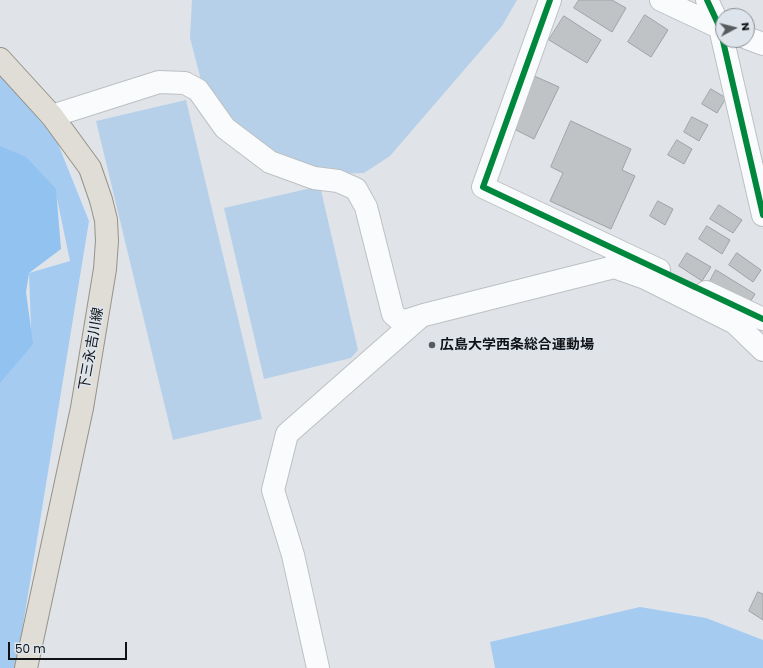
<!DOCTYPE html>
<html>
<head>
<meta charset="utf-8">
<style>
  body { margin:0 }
  #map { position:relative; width:763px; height:668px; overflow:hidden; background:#e0e4e8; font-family:Poppins,sans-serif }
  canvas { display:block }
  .north { position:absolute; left:715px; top:8px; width:40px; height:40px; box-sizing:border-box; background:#dde4ec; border:1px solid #8b9096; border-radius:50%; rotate:83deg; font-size:11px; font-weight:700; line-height:16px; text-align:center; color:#101215 }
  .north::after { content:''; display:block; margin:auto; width:14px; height:18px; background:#595c5f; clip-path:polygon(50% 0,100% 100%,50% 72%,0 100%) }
  .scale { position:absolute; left:8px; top:642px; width:119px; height:18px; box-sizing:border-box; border:2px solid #101215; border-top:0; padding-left:5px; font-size:12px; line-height:14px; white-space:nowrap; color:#101215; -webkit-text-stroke:3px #dde4ec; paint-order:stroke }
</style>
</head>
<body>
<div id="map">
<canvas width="763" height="668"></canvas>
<div class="north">N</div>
<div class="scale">50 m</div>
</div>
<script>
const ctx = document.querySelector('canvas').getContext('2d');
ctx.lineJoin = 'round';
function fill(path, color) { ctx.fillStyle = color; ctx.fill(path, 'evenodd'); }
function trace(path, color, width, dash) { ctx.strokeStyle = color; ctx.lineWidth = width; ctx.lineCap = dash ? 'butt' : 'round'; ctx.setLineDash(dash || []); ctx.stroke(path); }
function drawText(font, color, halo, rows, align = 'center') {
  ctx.font = font + ' Poppins,"Noto Sans JP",sans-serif'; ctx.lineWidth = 3.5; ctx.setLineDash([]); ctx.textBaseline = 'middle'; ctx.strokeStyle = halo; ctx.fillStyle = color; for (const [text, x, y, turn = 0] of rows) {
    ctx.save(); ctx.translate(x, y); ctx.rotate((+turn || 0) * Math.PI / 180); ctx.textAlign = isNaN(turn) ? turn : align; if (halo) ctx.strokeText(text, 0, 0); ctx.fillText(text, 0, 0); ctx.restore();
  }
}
const green = new Path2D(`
  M192 0H517L502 26 390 156 364 173 336 174 267 153 225 118 201 80 190 38Z
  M186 100 262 419 173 440 96 121Z
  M320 186 358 350 351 358 264 379 224 208Z`);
const forest = new Path2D(`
  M0 74 48 119 89 221 16 668H0V377L31 329 29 273 70 261 55 189 0 170Z
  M640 607 706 618 763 640V668H495L490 642Z`);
const water = new Path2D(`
  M0 146 26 157 56 189 61 249 29 273 26 292 33 344 0 383Z`);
const building = new Path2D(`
  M579 0H612L626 8 612 32 574 8Z
  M645 15 668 30 651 57 628 42Z
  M564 16 601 40 587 63 549 40Z
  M532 75 559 87 534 139 508 126Z
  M711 89 726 98 717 113 702 104Z
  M692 117 708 125 699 141 684 132Z
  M571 121 631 149 622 170 635 176 611 229 550 201 563 173 551 167Z
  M677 140 692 149 684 164 668 155Z
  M658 201 673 209 665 225 650 216Z
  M719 205 742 220 733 233 710 219Z
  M707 226 730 240 722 254 699 239Z
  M687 253 711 267 702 281 679 266Z
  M737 253 761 270 753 282 729 265Z
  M716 270 755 294 747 307 709 283Z
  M758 592 763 594V620L749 611Z`);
const minor = new Path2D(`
  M550 0 483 187 659 270
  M661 0 723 29
  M707 0 720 28 763 215
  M747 38 763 44
  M52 116 159 82 185 83 198 90 225 128 270 162 314 178 338 181 356 189 366 207 393 314 402 322 424 315 614 267 645 278 735 323 763 350
  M706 292 763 319
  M318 668 293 555 273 490 287 434 420 317`);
const major = new Path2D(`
  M0 59 52 116 90 168 101 200 106 220 107 241 105 269 82 408 26 668`);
const cycleway = new Path2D(`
  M550 0 483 187 763 319
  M707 0 720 28 763 215`);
const markers = [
  [432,345,4,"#595c5f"]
];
const poiNames = [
  ["広島大学西条総合運動場",440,345]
];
const streetNames = [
  ["下三永吉川線",92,349,-80]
];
fill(green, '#b6d0ea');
fill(forest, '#a5cbf1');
fill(water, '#91c2f0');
fill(building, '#c0c3c6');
trace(building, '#9fa2a5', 1);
trace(minor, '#bdc0c3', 24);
trace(major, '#959287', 24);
trace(minor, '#fafbfc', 22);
trace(major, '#e0ddd6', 22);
trace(cycleway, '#00873e', 6);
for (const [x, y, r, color] of markers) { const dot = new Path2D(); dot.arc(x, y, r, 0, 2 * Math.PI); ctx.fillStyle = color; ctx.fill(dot); trace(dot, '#dde4ec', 1.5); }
drawText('bold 14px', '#101215', '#dde4ec', poiNames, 'left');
drawText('14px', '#101215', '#dde4ec', streetNames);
</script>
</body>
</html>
